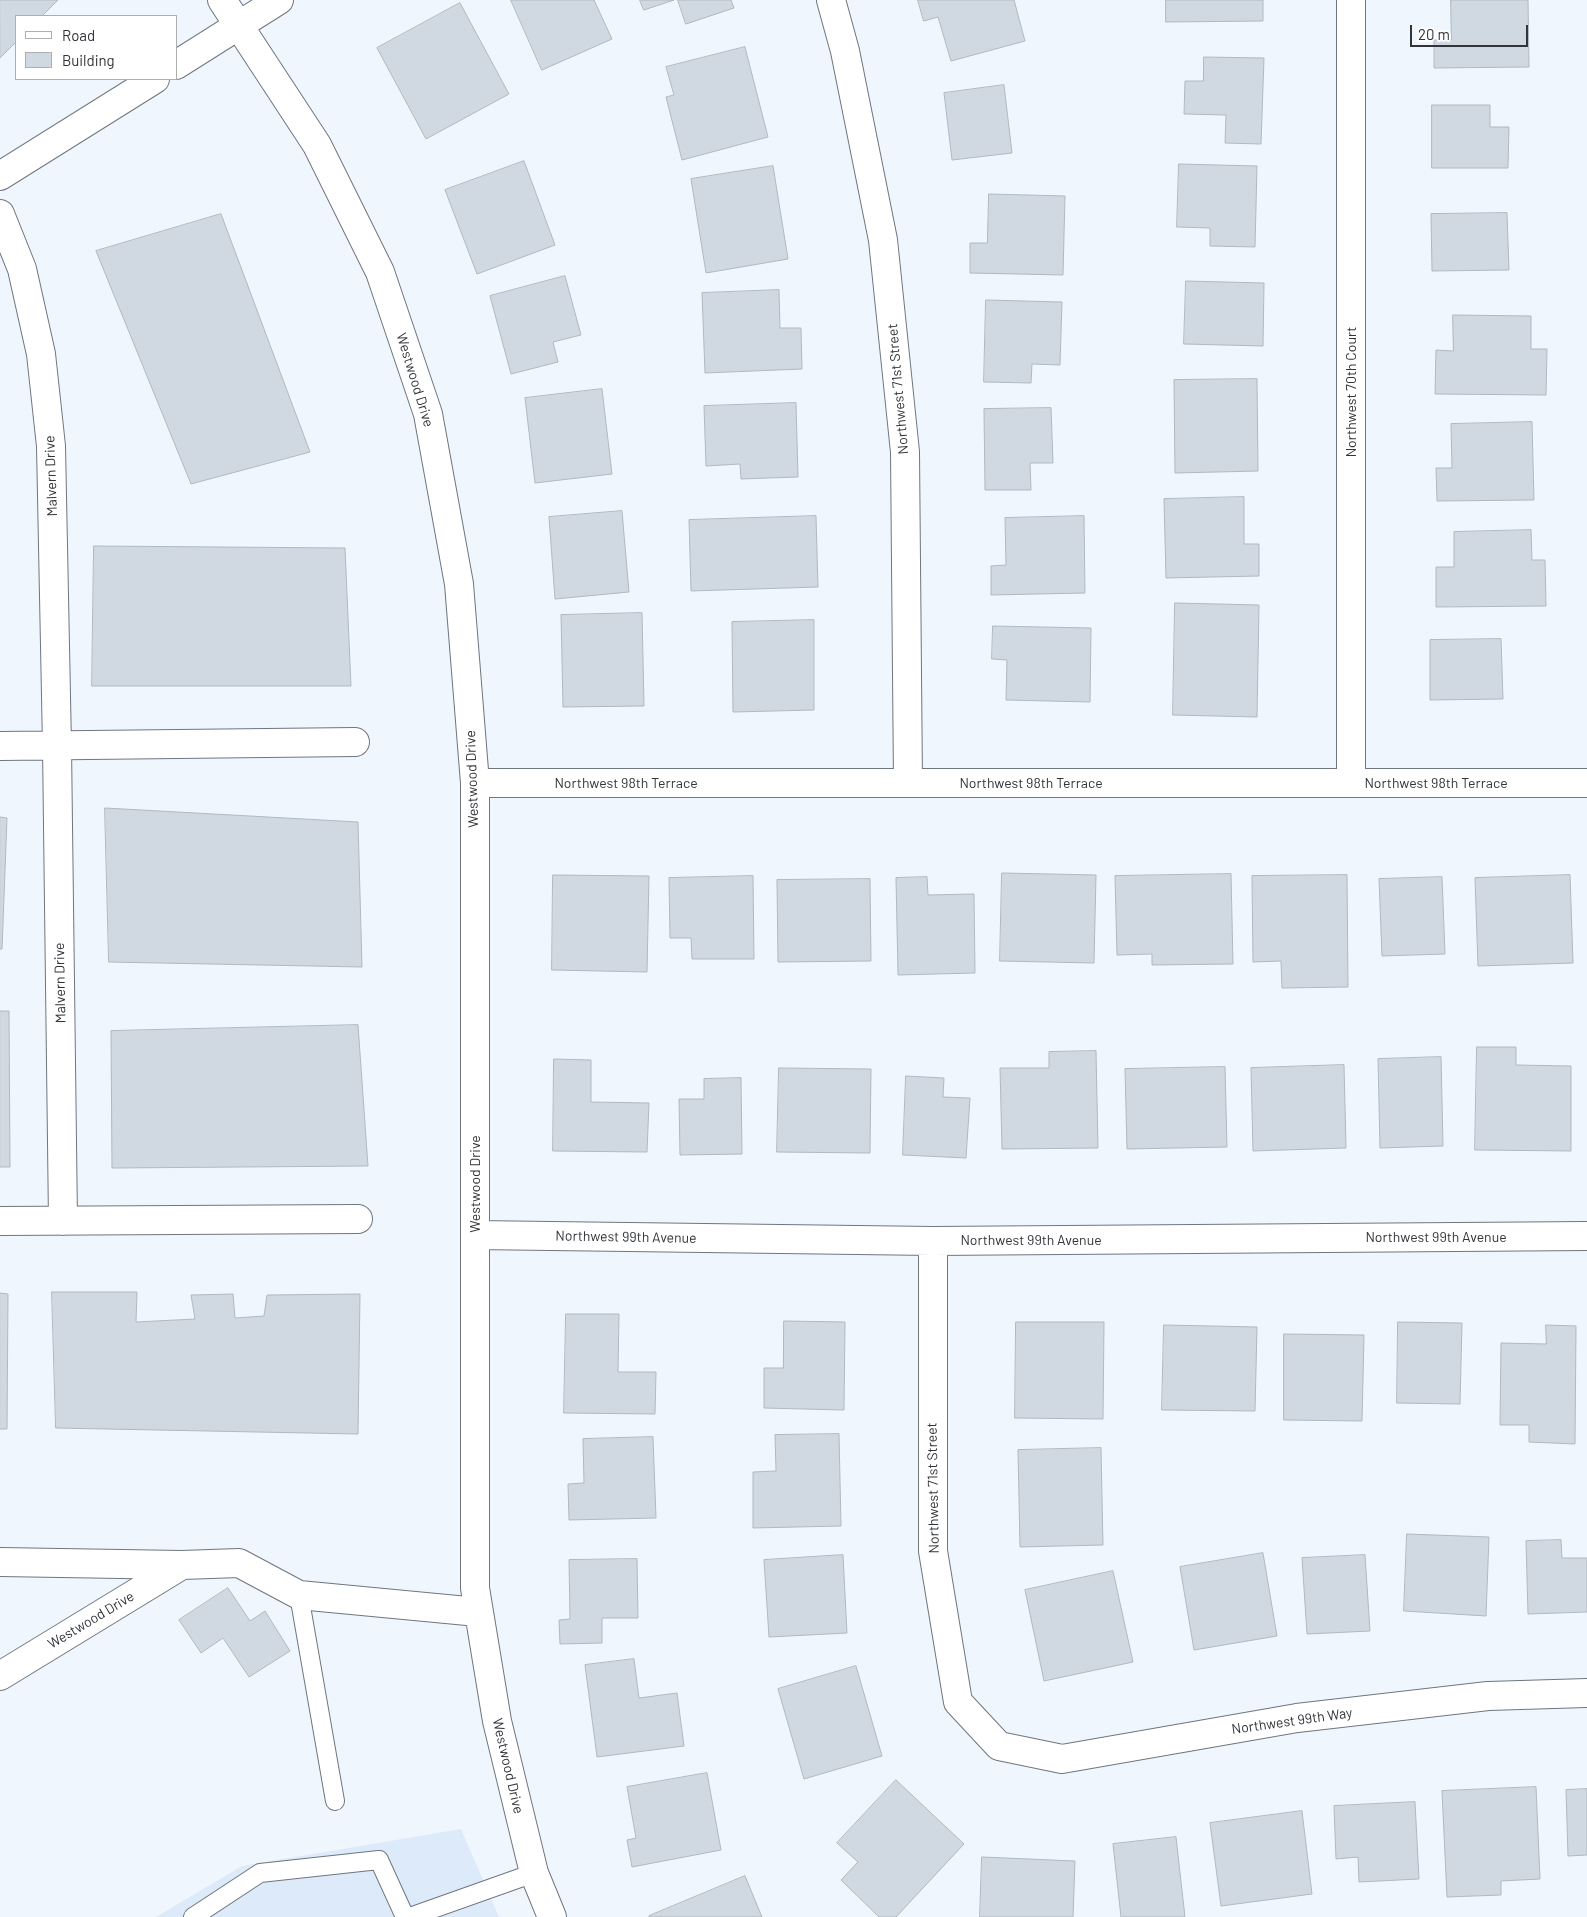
<!DOCTYPE html>
<html>
<head>
<meta charset="utf-8">
<style>
  body { margin:0 }
  #map { position:relative; width:1587px; height:1917px; overflow:hidden; background:#f0f6fe; font-family:Barlow,sans-serif }
  canvas { display:block }
  .legend { position:absolute; left:15px; top:15px; width:162px; height:65px; box-sizing:border-box; background:#fff; border:1px solid #adaeaf; margin:0; padding:6px 9px; list-style:none; font-size:15px; color:#313438 }
  .legend li { display:flex; align-items:center; gap:10px; height:25px }
  .legend b { width:25px; border:1px solid #adaeaf }
  .scale { position:absolute; left:1410px; top:25px; width:118px; height:22px; box-sizing:border-box; border:2px solid #313438; border-top:0; padding-left:6px; font-size:15px; line-height:18px; white-space:nowrap; color:#313438; -webkit-text-stroke:4px #fff; paint-order:stroke }
</style>
</head>
<body>
<div id="map">
<canvas width="1587" height="1917"></canvas>
<ul class="legend">
<li><b style="height:6px;background:#fff"></b>Road</li>
<li><b style="height:14px;background:#d0d8e2"></b>Building</li>
</ul>
<div class="scale">20 m</div>
</div>
<script>
const ctx = document.querySelector('canvas').getContext('2d');
ctx.lineJoin = 'round';
function fill(path, color) { ctx.fillStyle = color; ctx.fill(path, 'evenodd'); }
function trace(path, color, width, dash) { ctx.strokeStyle = color; ctx.lineWidth = width; ctx.lineCap = dash ? 'butt' : 'round'; ctx.setLineDash(dash || []); ctx.stroke(path); }
function drawText(font, color, halo, rows, align = 'center') {
  ctx.font = font + ' Barlow,sans-serif'; ctx.lineWidth = 4.5; ctx.setLineDash([]); ctx.textBaseline = 'middle'; ctx.strokeStyle = halo; ctx.fillStyle = color; for (const [text, x, y, turn = 0] of rows) {
    ctx.save(); ctx.translate(x, y); ctx.rotate((+turn || 0) * Math.PI / 180); ctx.textAlign = isNaN(turn) ? turn : align; if (halo) ctx.strokeText(text, 0, 0); ctx.fillText(text, 0, 0); ctx.restore();
  }
}
const built = new Path2D(`
  M461 1829 499 1917H156L242 1866Z`);
const building = new Path2D(`
  M0 0H58L42 16H16V42L0 58Z
  M511 0H594L612 39 542 70Z
  M640 0H674L644 10Z
  M678 0H731L734 8 686 24Z
  M918 0H1014L1025 41 951 61 938 17 924 21Z
  M1166 0H1263V21L1166 22Z
  M1451 0H1528L1529 67 1434 68V40H1451Z
  M460 3 509 94 426 139 377 48Z
  M745 47 768 137 682 160 666 97 674 95 666 67Z
  M1204 57 1264 58 1261 144 1225 143 1226 115 1184 114 1185 81H1203Z
  M1004 85 1012 153 952 160 944 93Z
  M1432 105H1490V127H1509L1508 168H1432Z
  M524 161 555 245 477 274 445 190Z
  M1179 164 1257 166 1255 247 1210 246V228L1177 227Z
  M773 166 788 259 706 273 691 179Z
  M989 194 1065 196 1063 275 970 273V243H987Z
  M1507 213 1509 270 1432 271 1431 214Z
  M221 214 310 452 191 484 96 251Z
  M565 276 581 335 553 342 558 362 511 374 490 296Z
  M1186 281 1264 283 1263 346 1184 344Z
  M779 290 780 328H801L802 369 705 373 702 293Z
  M986 300 1062 302 1060 365 1032 364 1031 383 984 382Z
  M1453 315 1531 316V349H1547L1546 395 1435 394 1436 350 1453 351Z
  M1257 379 1258 471 1175 473 1174 380Z
  M602 389 612 474 535 483 525 398Z
  M796 403 798 477 741 479 740 464 706 466 704 406Z
  M1051 408 1053 463H1030L1031 490H985L984 409Z
  M1532 422 1534 500 1437 501 1436 468H1452L1451 424Z
  M1244 497V544H1259V576L1166 578 1164 499Z
  M622 511 629 592 555 599 549 517Z
  M816 516 818 587 691 591 689 520Z
  M1084 516 1085 593 991 595V566L1006 565 1005 518Z
  M1531 530 1532 560H1545L1546 606 1436 607V567H1454V532Z
  M94 546 345 548 351 686H92Z
  M1175 603 1259 605 1257 717 1173 715Z
  M642 613 644 706 563 707 561 615Z
  M814 620V710L733 712 732 622Z
  M993 626 1091 628 1090 702 1006 700 1007 660 992 659Z
  M1501 639 1503 699 1430 700V640Z
  M105 808 358 822 362 967 109 962Z
  M0 817 7 818 2 949H0Z
  M1002 873 1096 875 1094 963 1000 961Z
  M1231 874 1233 964 1152 965V954L1117 955 1115 876Z
  M553 875 649 876 647 972 552 970Z
  M1347 875 1348 987 1282 988 1281 961 1253 962 1252 876Z
  M1570 875 1573 963 1478 966 1475 878Z
  M753 876 754 959H692L691 938H670L669 878Z
  M927 877 928 895 974 894 975 973 898 975 896 878Z
  M1442 877 1445 954 1382 956 1379 879Z
  M870 879 871 961 778 962 777 880Z
  M0 1011H9L10 1167H0Z
  M358 1025 368 1166 112 1168 111 1031Z
  M1477 1047H1516V1065L1571 1066V1151L1475 1150Z
  M1096 1051 1098 1148 1002 1149 1000 1068H1049V1052Z
  M1441 1057 1443 1146 1380 1148 1378 1059Z
  M554 1059 591 1060V1102L649 1103 647 1152 553 1151Z
  M1344 1065 1346 1148 1253 1151 1251 1068Z
  M1225 1067 1227 1147 1127 1149 1125 1069Z
  M779 1068 871 1069 870 1153 777 1152Z
  M906 1076 944 1078 943 1097 970 1098 966 1158 903 1155Z
  M741 1078 742 1154 680 1155 679 1099H704V1079Z
  M52 1292H137L136 1322 195 1319 191 1295 233 1294 235 1318 264 1316 267 1295 360 1294 358 1434 56 1428Z
  M0 1293 8 1294 7 1429H0Z
  M566 1314H619L618 1372H656L655 1414 564 1413Z
  M784 1321 845 1322 844 1410 764 1408V1368H783Z
  M1016 1322H1104L1103 1419 1015 1418Z
  M1398 1322 1462 1323 1460 1404 1397 1403Z
  M1164 1325 1257 1327 1255 1411 1162 1410Z
  M1546 1325 1576 1326 1575 1444 1529 1442V1425H1500L1501 1343 1546 1344Z
  M1284 1334 1364 1335 1362 1421 1284 1420Z
  M839 1434 841 1526 753 1528V1472L776 1471 775 1435Z
  M653 1437 656 1518 569 1520 568 1484 584 1483 583 1439Z
  M1101 1448 1103 1545 1020 1547 1018 1450Z
  M1407 1534 1489 1537 1486 1616 1404 1611Z
  M1561 1540 1562 1558H1587V1612L1528 1614 1526 1541Z
  M1263 1553 1277 1636 1194 1650 1180 1567Z
  M843 1555 847 1633 769 1637 764 1560Z
  M1365 1555 1370 1631 1307 1634 1302 1558Z
  M637 1559 638 1618H602V1643L560 1644 559 1620 570 1619 569 1560Z
  M1113 1571 1133 1662 1044 1681 1025 1590Z
  M228 1588 250 1621 265 1611 290 1651 249 1677 223 1638 201 1653 179 1620Z
  M634 1659 639 1698 677 1693 684 1746 597 1757 585 1665Z
  M856 1666 882 1756 804 1779 778 1689Z
  M707 1773 721 1850 632 1867 627 1840 636 1838 627 1787Z
  M896 1780 964 1844 896 1917H879L841 1880 858 1862 837 1843Z
  M1536 1787 1540 1879 1501 1881V1895L1447 1897 1442 1791Z
  M1587 1789V1855L1568 1856 1566 1790Z
  M1415 1802 1419 1879 1359 1882 1358 1857 1336 1859 1334 1806Z
  M1302 1811 1312 1894 1221 1906 1210 1823Z
  M1176 1837 1185 1917H1121L1113 1844Z
  M982 1857 1075 1861 1073 1917H980Z
  M745 1876 762 1917H649V1916Z`);
const service = new Path2D(`
  M299 1595 335 1801
  M193 1917 260 1873 379 1860 405 1917
  M410 1917 534 1873`);
const minor = new Path2D(`
  M222 0 317 145 380 272 428 414 459 584 475 783V1588L497 1721 534 1873 552 1917
  M831 0 845 51 883 240 905 452 908 783
  M1351 0V783
  M176 65 279 0
  M0 176 155 79
  M0 214 22 269 41 354 51 446 57 746 63 1221
  M0 746 355 742
  M475 783H1587
  M0 1221 358 1219
  M475 1235 933 1241 1587 1236
  M933 1241V1551L958 1702 999 1746 1062 1759 1297 1718 1488 1696 1587 1693
  M0 1562 182 1565 239 1563 299 1595 478 1612
  M0 1676 182 1565`);
const streetNames = [
  ["Westwood Drive",415,380,73],
  ["Northwest 71st Street",898,389,-95],
  ["Northwest 70th Court",1351,392,-90],
  ["Malvern Drive",51,476,-92],
  ["Westwood Drive",472,779,-92],
  ["Northwest 98th Terrace",626,783],
  ["Northwest 98th Terrace",1031,783],
  ["Northwest 98th Terrace",1436,783],
  ["Malvern Drive",60,983,-91],
  ["Westwood Drive",475,1184,-90],
  ["Northwest 99th Avenue",626,1237,1],
  ["Northwest 99th Avenue",1436,1237],
  ["Northwest 99th Avenue",1031,1240],
  ["Northwest 71st Street",933,1488,-91],
  ["Westwood Drive",91,1620,-31],
  ["Northwest 99th Way",1292,1721,-8],
  ["Westwood Drive",508,1766,77]
];
fill(built, '#ddeafa');
fill(building, '#d0d8e2');
trace(building, '#b0b8c1', 1);
trace(service, '#6f767f', 20);
trace(minor, '#6f767f', 30);
trace(service, '#fff', 18);
trace(minor, '#fff', 28);
drawText('14px', '#313438', '#fff', streetNames);
</script>
</body>
</html>
